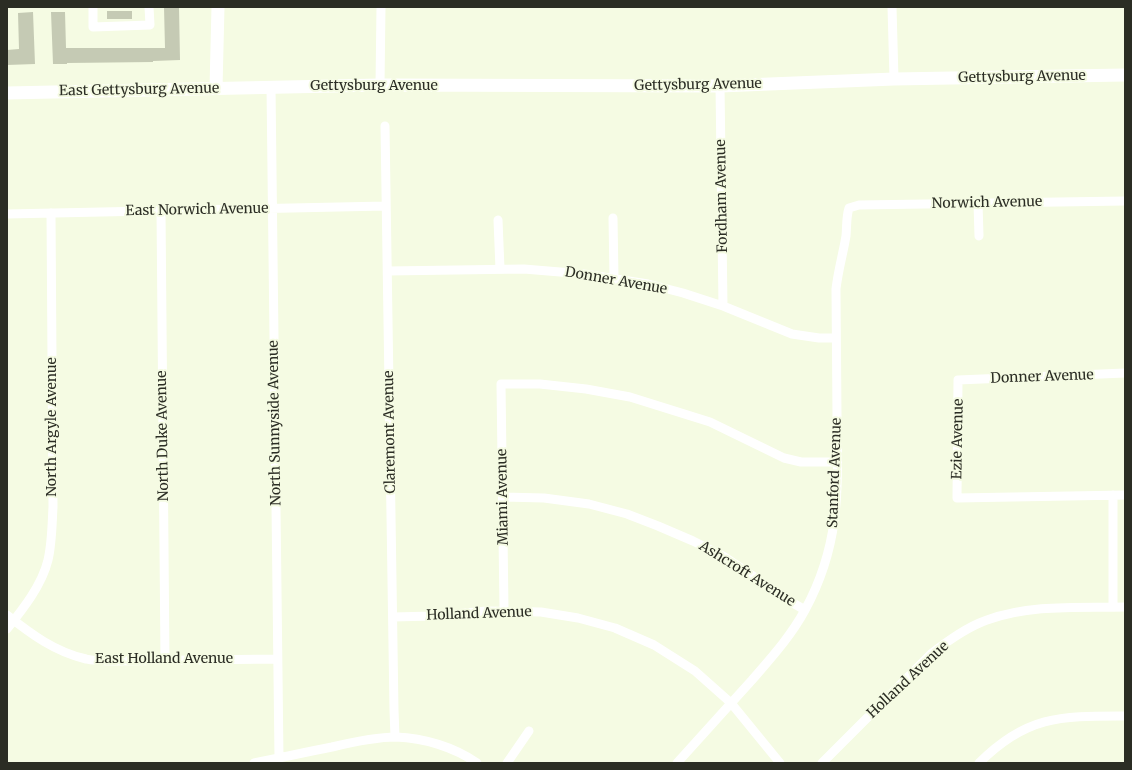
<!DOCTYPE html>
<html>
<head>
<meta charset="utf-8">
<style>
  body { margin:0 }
  #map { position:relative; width:1132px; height:770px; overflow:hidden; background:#f5fbe3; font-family:Merriweather,serif }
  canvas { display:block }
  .frame { position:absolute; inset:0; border:8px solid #2b2d24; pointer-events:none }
</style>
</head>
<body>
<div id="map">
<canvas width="1132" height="770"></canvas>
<div class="frame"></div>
</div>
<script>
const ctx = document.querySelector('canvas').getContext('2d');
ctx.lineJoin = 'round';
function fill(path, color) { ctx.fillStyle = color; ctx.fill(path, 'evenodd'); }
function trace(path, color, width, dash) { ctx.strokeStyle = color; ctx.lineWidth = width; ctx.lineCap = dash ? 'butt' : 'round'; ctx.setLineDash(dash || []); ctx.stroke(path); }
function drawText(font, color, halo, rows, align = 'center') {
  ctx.font = font + ' Merriweather,serif'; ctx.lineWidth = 4; ctx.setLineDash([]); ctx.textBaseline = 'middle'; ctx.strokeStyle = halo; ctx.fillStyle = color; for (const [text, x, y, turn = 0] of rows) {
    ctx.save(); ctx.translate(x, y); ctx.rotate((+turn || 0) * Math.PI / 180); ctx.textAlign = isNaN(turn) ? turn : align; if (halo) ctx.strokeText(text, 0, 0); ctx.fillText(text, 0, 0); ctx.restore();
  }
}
const building = new Path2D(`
  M164 7H179L180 60 153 61V62L67 63V64H53L51 12H65L66 48H165Z
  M107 11H132V19H107Z
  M33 12 35 64 7 65V50L19 49 18 13Z`);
const street = new Path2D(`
  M93 7V27L150 25 149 7
  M892 7 894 79
  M380 85 381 7
  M720 86 723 306
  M271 87 279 758
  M385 126 394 710 395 737
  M978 203 979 236
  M161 211 165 660
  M7 214 386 206
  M613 218 614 278
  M498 220 500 269
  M388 271 524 269 584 274 648 284 683 293 723 306 792 334 819 338H836
  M1125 373 958 380 957 498 1125 495
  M503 497 544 498 589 504 627 514 658 526 693 541 723 556 756 578 779 595 805 610
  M1113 607V495
  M504 610 501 384H540L586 389 630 397 710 422 784 458 801 462H837
  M7 615C31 634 55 652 86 659 94 661 105 661 114 661L277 659
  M393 617 433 616 487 611 541 612 578 618 615 628 654 645 695 671 731 703 780 763
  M7 629C23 609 42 585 48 560 52 543 52 524 53 507L51 213
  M254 763C280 758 306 752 332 747 353 742 375 737 396 737 424 738 454 747 477 763
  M507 763 529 731
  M677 763C702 735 727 708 752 680 771 658 791 636 805 610 841 544 838 488 837 416 837 374 836 331 836 289 838 271 843 254 846 236 847 225 846 218 849 208L859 205 1125 201
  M822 763 932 653C949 640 967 627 987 620 1031 604 1079 608 1125 607
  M979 763C1027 715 1061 716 1125 716`);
const secondary = new Path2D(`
  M216 88 218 7
  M7 93 380 85 720 86 894 79 1125 75`);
const streetNames = [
  ["Gettysburg Avenue",1022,77,-1],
  ["Gettysburg Avenue",698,85,-1],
  ["Gettysburg Avenue",374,86],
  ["East Gettysburg Avenue",139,90,-1],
  ["Fordham Avenue",722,196,-91],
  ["Norwich Avenue",987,203,-1],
  ["East Norwich Avenue",197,210,-1],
  ["Donner Avenue",616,281,10],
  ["Donner Avenue",1042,377,-2],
  ["North Sunnyside Avenue",275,423,-91],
  ["North Argyle Avenue",52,427,-90],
  ["Claremont Avenue",390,432,-91],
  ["North Duke Avenue",163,436,-91],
  ["Ezie Avenue",958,439,-89],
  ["Stanford Avenue",835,473,-88],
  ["Miami Avenue",503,497,-91],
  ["Ashcroft Avenue",747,574,32],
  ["Holland Avenue",479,614,-2],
  ["East Holland Avenue",164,659],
  ["Holland Avenue",908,680,-43]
];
fill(building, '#c5cab4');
trace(street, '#fff', 9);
trace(secondary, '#fff', 13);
drawText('14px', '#2b2d24', '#f5fbe3', streetNames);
</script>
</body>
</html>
